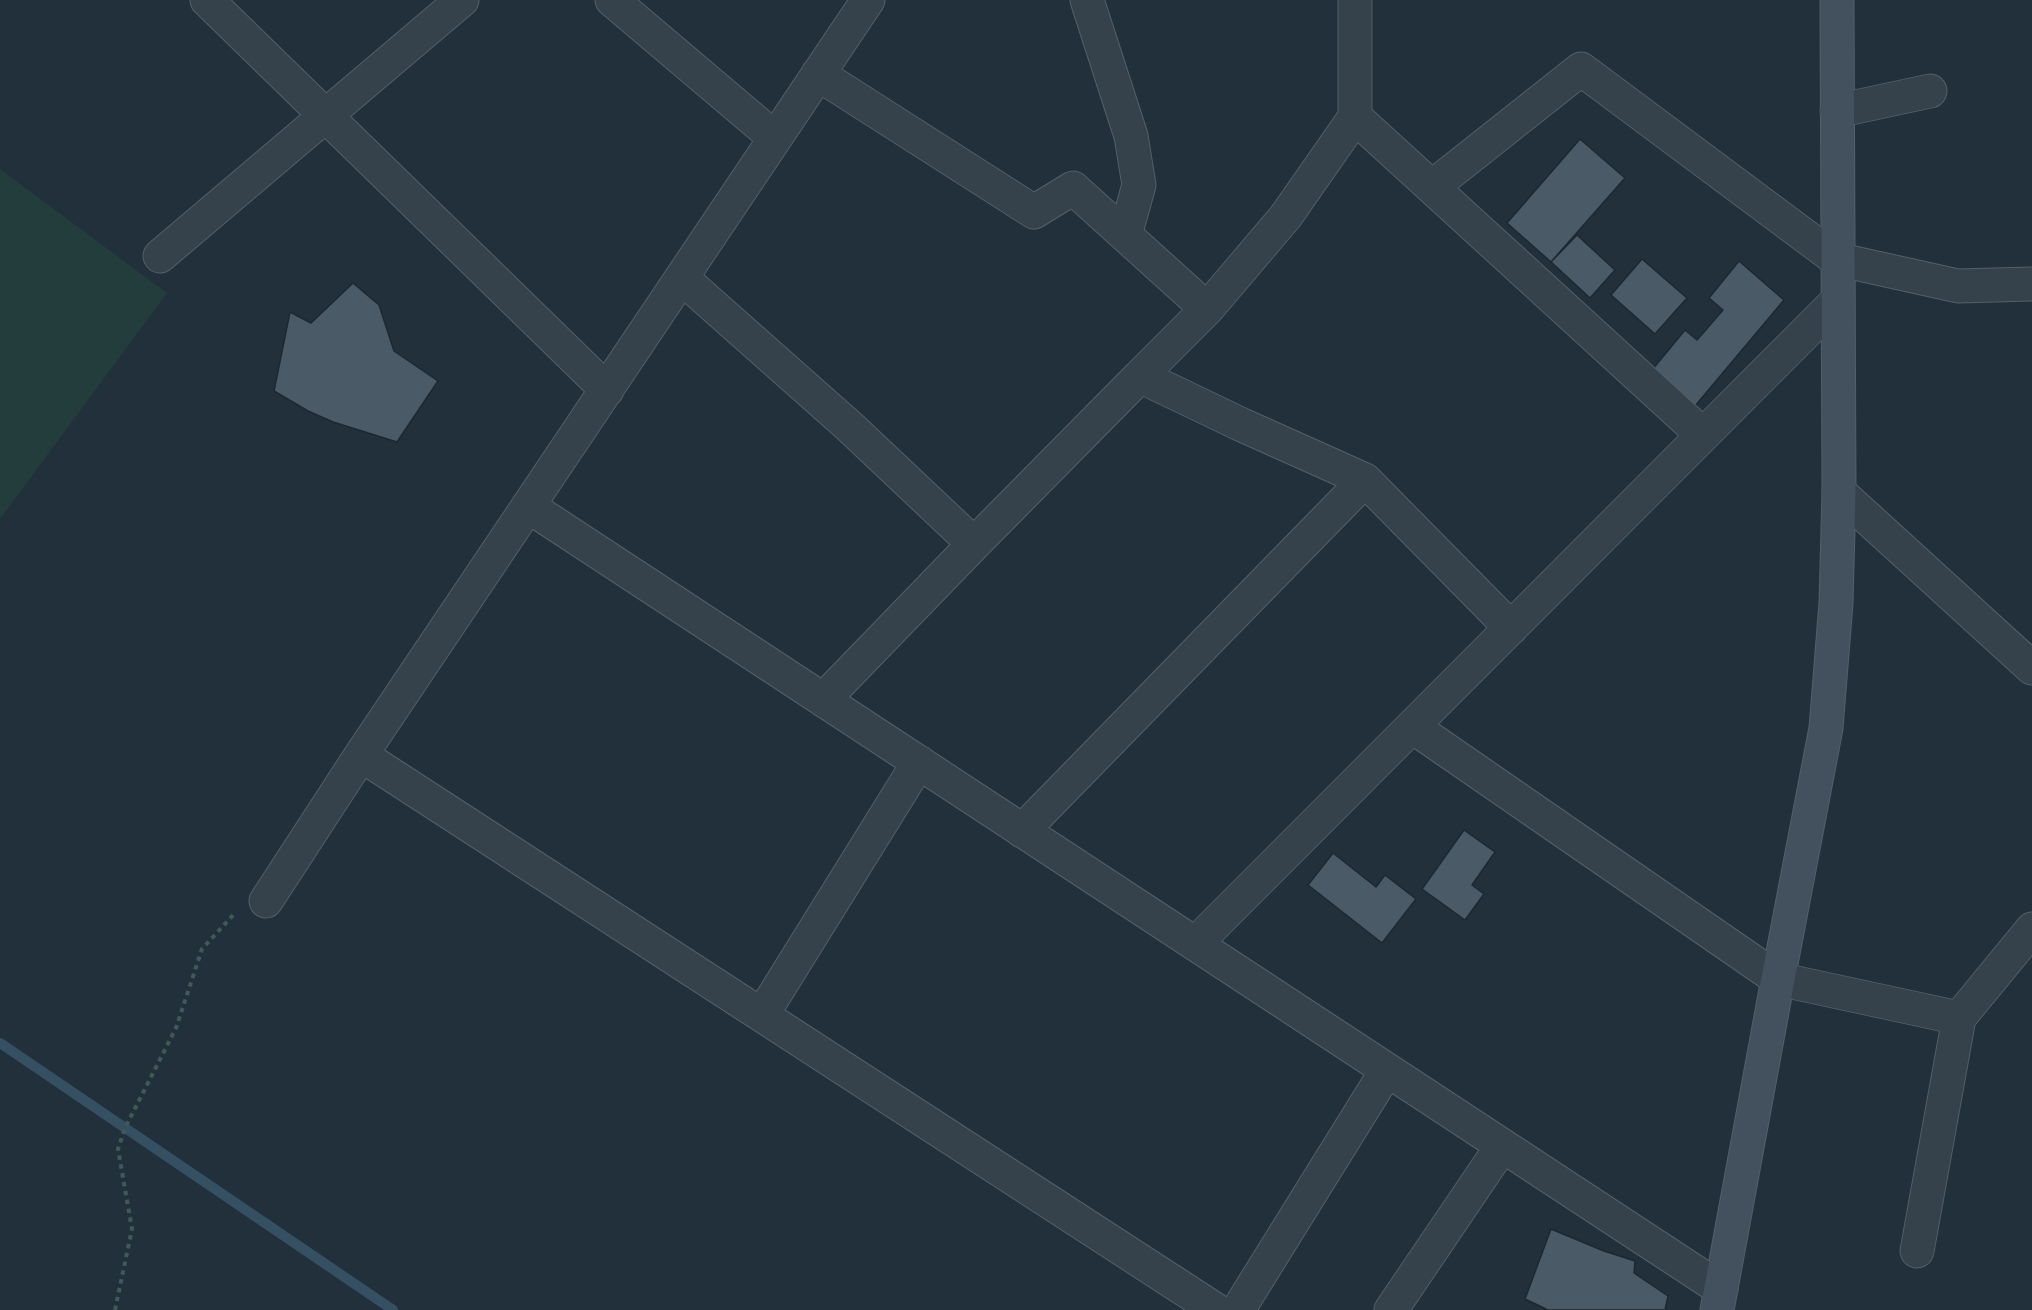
<!DOCTYPE html>
<html>
<head>
<meta charset="utf-8">
<style>
  body { margin:0 }
  canvas { display:block; background:#21303b }
</style>
</head>
<body>
<canvas width="2032" height="1310"></canvas>
<script>
const ctx = document.querySelector('canvas').getContext('2d');
ctx.lineJoin = 'round';
function fill(path, color) { ctx.fillStyle = color; ctx.fill(path, 'evenodd'); }
function trace(path, color, width, dash) { ctx.strokeStyle = color; ctx.lineWidth = width; ctx.lineCap = dash ? 'butt' : 'round'; ctx.setLineDash(dash || []); ctx.stroke(path); }
const green = new Path2D(`
  M0 169 167 293 0 519Z`);
const stream = new Path2D(`
  M0 1043 393 1310`);
const building = new Path2D(`
  M1580 139 1625 178 1551 262 1507 223Z
  M1577 235 1615 270 1590 298 1551 262Z
  M1642 259 1687 298 1655 334 1611 295Z
  M1739 261 1784 300 1695 406 1652 370 1685 330 1697 340 1723 310 1709 298Z
  M353 283 379 305 394 351 438 381 397 442 333 422 308 411 274 391 290 312 311 323Z
  M1464 830 1495 852 1472 885 1484 894 1465 920 1422 889Z
  M1333 853 1376 887 1385 875 1416 899 1382 943 1308 885Z
  M1551 1229 1604 1251 1635 1261 1634 1273 1668 1296 1665 1310H1548L1525 1299Z`);
const path = new Path2D(`
  M115 1310 132 1229 118 1149 125 1128 176 1028 202 949 235 913`);
const street = new Path2D(`
  M207 0 607 390
  M612 0 775 138
  M1087 0 1131 136 1139 185 1125 235
  M818 74 1034 212 1073 188 1207 309
  M1837 111 1930 91
  M1355 117 1703 435
  M1432 187 1581 69 1836 259 1958 286 2032 284
  M160 256 462 0
  M682 278 850 427 974 544
  M1365 480 1511 628
  M1839 492 2032 668
  M528 506 1721 1289
  M823 700 974 544 1140 376
  M1413 727 1778 979 1959 1018 2032 929
  M361 755 1216 1310
  M1022 831 1365 480 1240 424 1140 376 1207 309 1286 216 1355 117V0
  M266 901 361 755 868 0
  M1195 944 1837 301
  M762 1015 919 762
  M1917 1251 1959 1018
  M1238 1310 1387 1070
  M1391 1310 1502 1146`);
const secondary = new Path2D(`
  M1717 1310 1778 979 1826 728 1836 603 1839 492 1837 0`);
fill(green, '#233c3c');
trace(stream, '#354f63', 10);
fill(building, '#4a5a67');
trace(building, '#1c2832', 1.5);
trace(street, '#535f69', 35);
trace(secondary, '#535f69', 35);
trace(path, '#415958', 4, [4.5, 4.5]);
trace(street, '#35414b', 33);
trace(secondary, '#43515f', 33);
</script>
</body>
</html>
